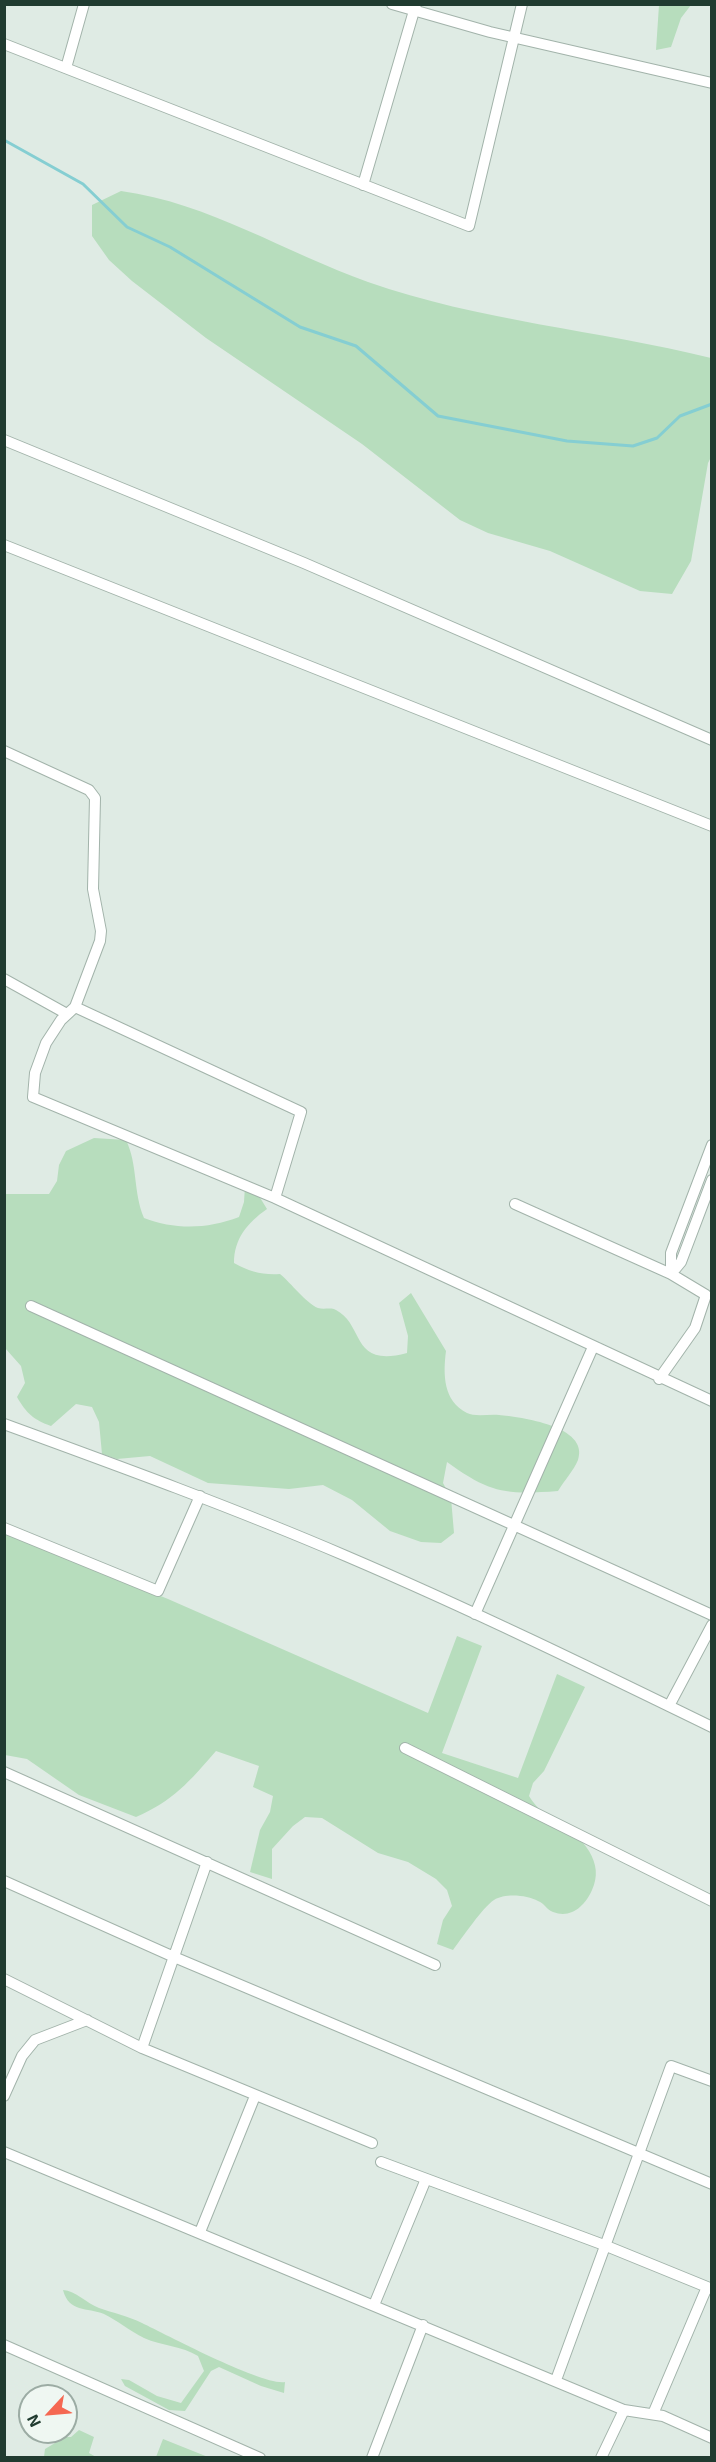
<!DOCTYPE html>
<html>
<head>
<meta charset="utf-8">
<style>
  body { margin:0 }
  #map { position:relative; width:716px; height:2462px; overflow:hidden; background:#dfebe4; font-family:"Exo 2",sans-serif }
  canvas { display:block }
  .frame { position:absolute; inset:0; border:6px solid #203b30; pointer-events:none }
  .north { position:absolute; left:18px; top:2384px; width:60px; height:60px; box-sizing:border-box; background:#eff7f2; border:2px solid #9caca4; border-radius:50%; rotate:244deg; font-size:16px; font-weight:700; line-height:24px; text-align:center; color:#203b30 }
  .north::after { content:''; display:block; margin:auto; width:21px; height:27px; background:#f56852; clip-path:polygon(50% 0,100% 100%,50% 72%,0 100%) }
</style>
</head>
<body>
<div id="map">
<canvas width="716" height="2462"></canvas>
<div class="frame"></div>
<div class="north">N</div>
</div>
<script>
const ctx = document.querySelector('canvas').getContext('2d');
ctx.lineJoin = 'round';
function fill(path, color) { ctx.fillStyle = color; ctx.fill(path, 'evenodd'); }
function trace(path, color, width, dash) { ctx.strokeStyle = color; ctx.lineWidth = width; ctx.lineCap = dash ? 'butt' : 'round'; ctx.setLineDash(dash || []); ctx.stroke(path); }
const green = new Path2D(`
  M659 5H691L681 18 671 47 656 50Z
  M121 191C209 203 286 253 368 282 479 321 598 330 711 358V457L708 463 691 561 672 594 640 591 550 551 488 533 460 520 362 444 206 338 132 281 109 260 92 236V205Z
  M94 1138 126 1140C138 1165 133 1192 144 1218 175 1230 208 1229 239 1217L244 1202 245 1186 259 1196 267 1209C247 1223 234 1239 234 1263 250 1272 262 1275 280 1274 291 1283 306 1303 318 1308 324 1310 331 1307 336 1310 365 1325 350 1368 407 1353L408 1336 399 1303 411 1293 446 1351C443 1374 443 1401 467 1413 475 1417 489 1414 499 1415 520 1417 590 1426 578 1460 574 1470 564 1481 558 1491 505 1495 490 1493 447 1462L443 1483 451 1498 454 1533 441 1543 421 1542 390 1531 352 1500 323 1485 289 1489 208 1483 150 1456 117 1459 102 1454 99 1422 92 1407 76 1404 51 1426C34 1420 26 1413 17 1397L25 1383 21 1366 5 1348 4 1194H49L57 1181 59 1165 66 1151Z
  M4 1533 168 1599 428 1713 457 1636 482 1646 442 1753 518 1778 557 1674 585 1687 544 1771 533 1783 529 1796C545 1823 574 1826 589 1851 597 1865 598 1876 592 1890 585 1906 571 1919 553 1912 547 1910 544 1903 538 1901 527 1895 505 1893 494 1900 483 1907 462 1938 453 1950L437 1944 443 1920 452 1906 447 1890 436 1879 408 1862 378 1853 322 1818 305 1817 293 1826 272 1849V1879L250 1872 260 1830 270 1812 273 1796 253 1787 259 1766 216 1751C190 1781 173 1801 136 1817L79 1795 27 1759 5 1755Z
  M63 2290C76 2291 86 2303 99 2308 113 2313 128 2316 142 2323 167 2335 263 2386 285 2382L284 2393 261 2386 219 2367 211 2371 185 2411 169 2410 125 2386 121 2379 129 2380 157 2396 181 2403 204 2371 198 2356C182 2346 162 2346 144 2338 130 2331 118 2321 104 2314 87 2307 69 2313 63 2290Z
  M79 2430 94 2437 89 2453 96 2457H44L45 2449 55 2443 59 2437H71Z
  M163 2439 208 2457H156Z`);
const stream = new Path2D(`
  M4 140 83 184 127 227 170 247 300 327 356 346 438 416 567 441 633 446 657 438 680 416 712 404`);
const street = new Path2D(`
  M392 4 490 32 712 83
  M4 44 469 226 522 4
  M66 68 84 4
  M363 185 416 4
  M4 440 304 563 712 740
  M4 545 712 826
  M4 751 89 790 95 798 93 889 101 931 100 941 75 1007 61 1020 46 1043 35 1073 33 1097 275 1198 712 1401
  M4 979 67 1014
  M75 1007 301 1112 275 1198
  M515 1204 671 1274 706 1295 695 1328 659 1379
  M671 1274V1253L712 1145
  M671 1274 681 1262 712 1180
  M31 1306 712 1615
  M4 1424C119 1466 234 1508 346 1556 470 1609 591 1668 712 1727
  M4 1528 158 1591 200 1496
  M475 1614 593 1347
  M669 1706 712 1625
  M405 1748 712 1901
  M4 1772 435 1965
  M4 1881 174 1957 712 2184
  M4 1979 142 2048 372 2143
  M142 2048 207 1862
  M4 2096 22 2056 35 2040 87 2020
  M4 2152 624 2410 663 2416 712 2438
  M381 2162 604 2245 712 2289
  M200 2232 255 2096
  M374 2305 426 2179
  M4 2345 260 2458
  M556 2380 671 2066 712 2081
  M653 2414 707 2287
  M372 2458 423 2325
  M601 2458 624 2410`);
fill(green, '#b7ddbd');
trace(stream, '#85ced2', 3);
trace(street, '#a2b3aa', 12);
trace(street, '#fff', 10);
</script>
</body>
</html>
